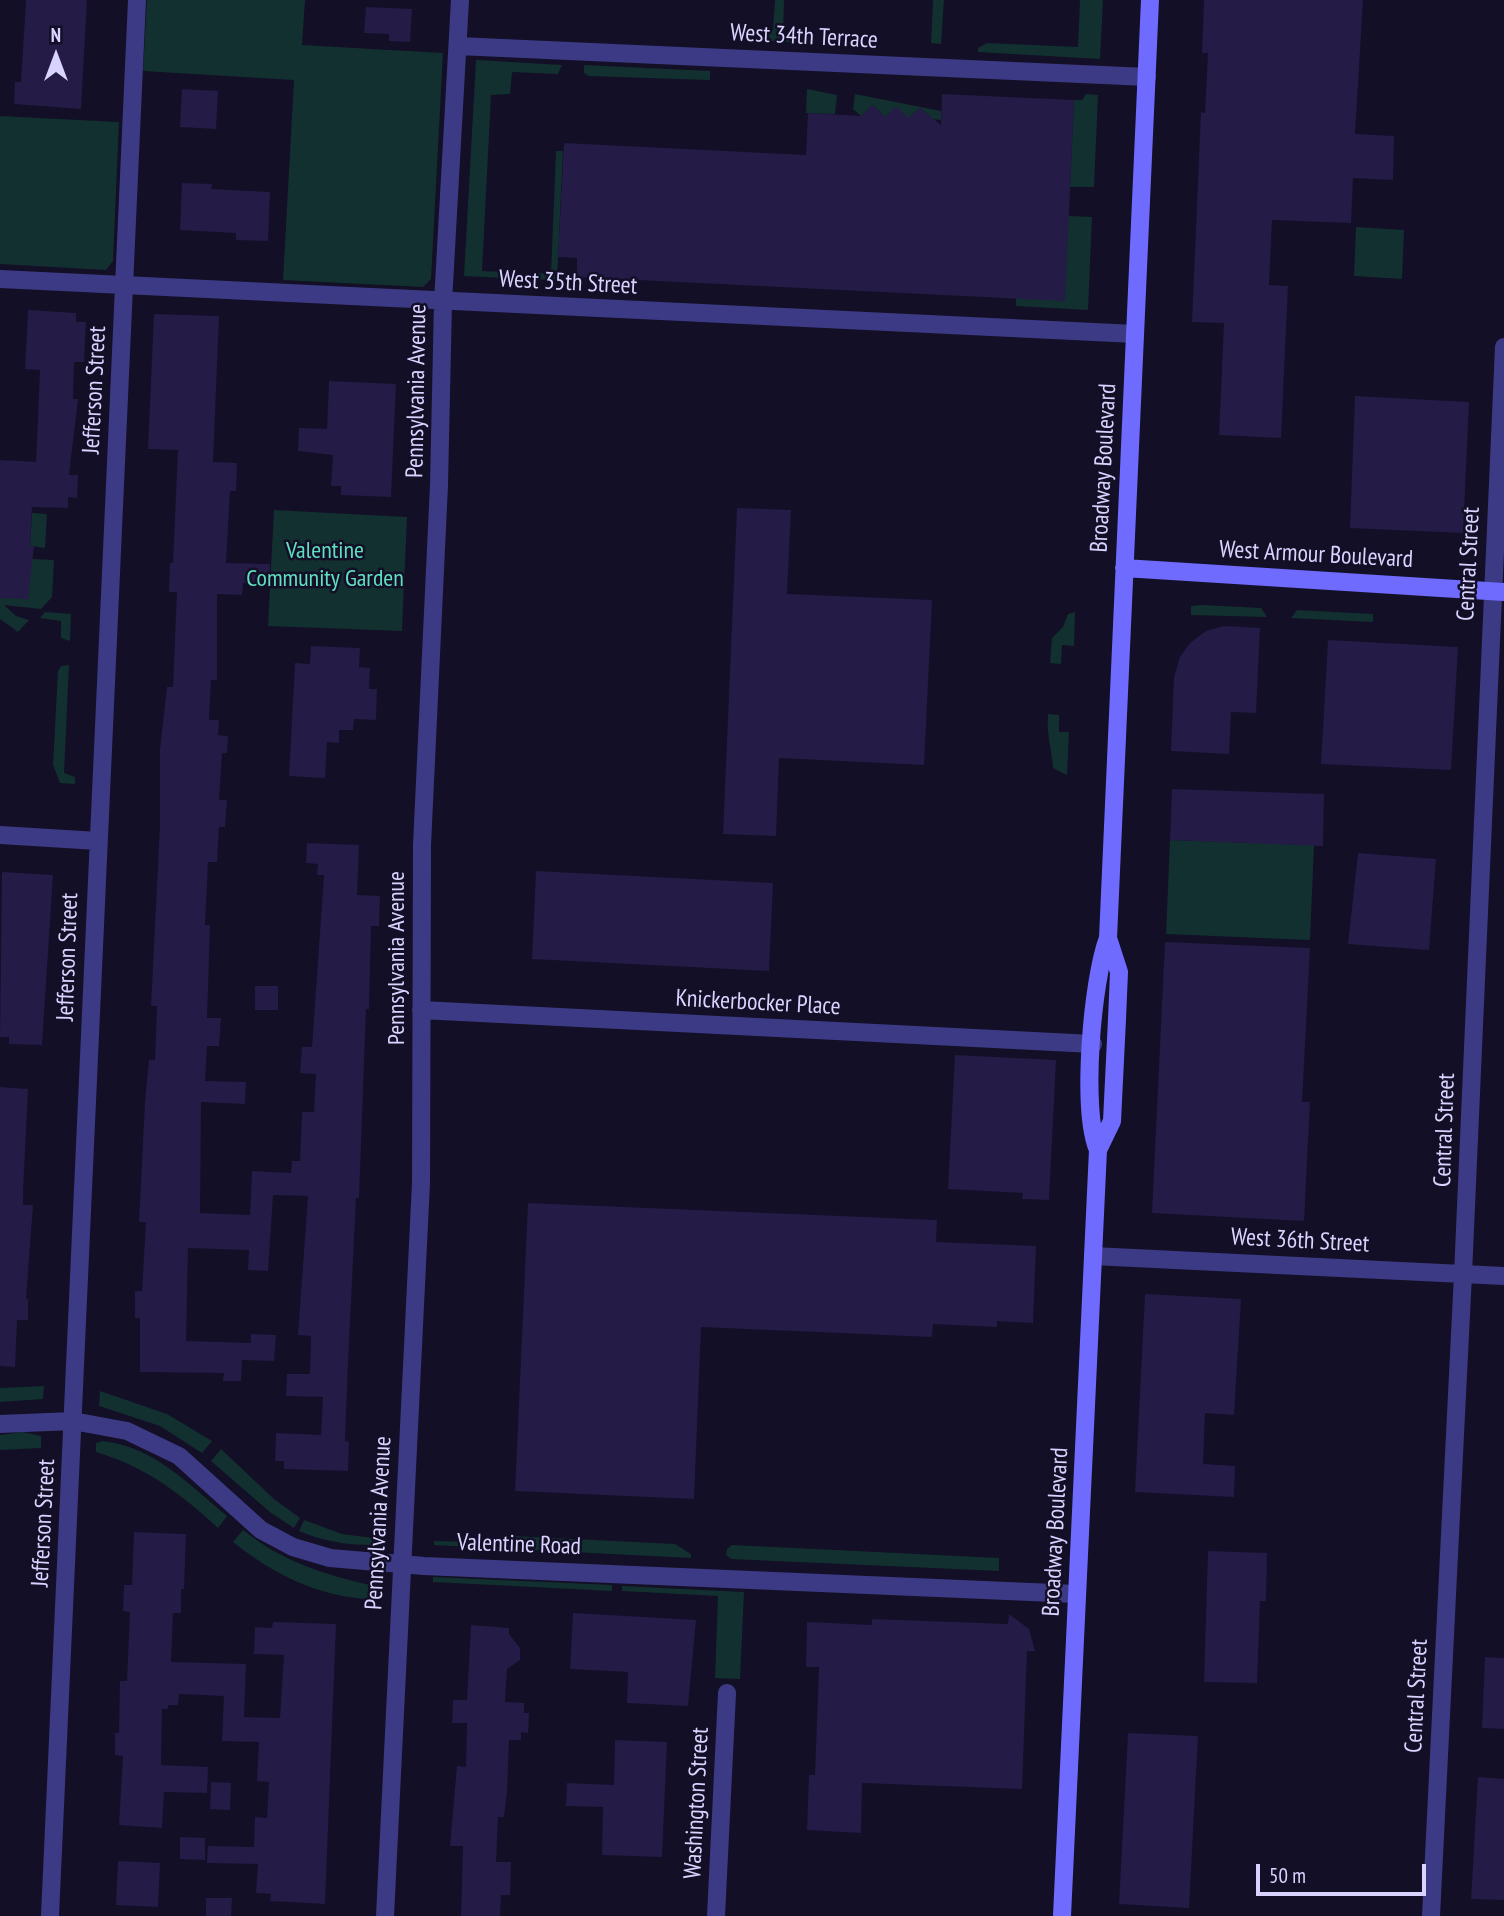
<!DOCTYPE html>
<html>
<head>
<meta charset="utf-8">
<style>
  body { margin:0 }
  #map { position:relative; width:1504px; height:1916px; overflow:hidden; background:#130f26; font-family:"PT Sans Narrow",sans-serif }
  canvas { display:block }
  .north { position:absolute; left:21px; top:21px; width:70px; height:70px; -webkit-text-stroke:5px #130f26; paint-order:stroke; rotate:0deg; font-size:19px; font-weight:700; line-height:28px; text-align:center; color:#d9d4ff }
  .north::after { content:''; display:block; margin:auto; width:24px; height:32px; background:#d9d4ff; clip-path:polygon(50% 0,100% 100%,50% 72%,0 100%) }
  .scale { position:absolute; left:1256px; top:1864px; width:170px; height:32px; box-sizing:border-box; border:4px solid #d9d4ff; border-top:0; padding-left:9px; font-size:21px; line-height:24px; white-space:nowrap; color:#d9d4ff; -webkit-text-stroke:5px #130f26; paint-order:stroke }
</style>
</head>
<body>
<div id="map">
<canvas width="1504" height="1916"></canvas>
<div class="north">N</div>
<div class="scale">50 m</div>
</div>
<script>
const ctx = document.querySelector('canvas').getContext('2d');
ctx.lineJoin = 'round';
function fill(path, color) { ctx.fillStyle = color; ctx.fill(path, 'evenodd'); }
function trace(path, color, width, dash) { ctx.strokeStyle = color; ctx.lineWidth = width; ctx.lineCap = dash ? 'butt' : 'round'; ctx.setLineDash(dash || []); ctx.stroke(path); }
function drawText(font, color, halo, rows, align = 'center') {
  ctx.font = font + ' "PT Sans Narrow",sans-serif'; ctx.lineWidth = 5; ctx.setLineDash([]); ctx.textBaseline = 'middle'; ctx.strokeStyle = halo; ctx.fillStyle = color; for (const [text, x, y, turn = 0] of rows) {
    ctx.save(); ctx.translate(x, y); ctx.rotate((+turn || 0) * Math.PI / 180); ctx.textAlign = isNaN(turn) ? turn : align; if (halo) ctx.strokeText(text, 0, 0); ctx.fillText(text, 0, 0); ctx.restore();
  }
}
const green = new Path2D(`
  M147 0H305L302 45 443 53 431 279 423 287 283 280 294 80 143 71Z
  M775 0H784L783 37 796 39 801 43 755 40V30H773Z
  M933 0H944L941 44 931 43Z
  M1080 0H1103L1100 59 978 52V48L987 43 1078 47Z
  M476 60 562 65 558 74 512 72 510 94 491 95 482 271 504 272 505 278 464 276Z
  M584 65 710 71V80L589 76 584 73Z
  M807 89 837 95 835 114 806 113Z
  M855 94 941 111V120L933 119 920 108 909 118 885 117 873 105 861 116 853 109Z
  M1086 94 1098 95 1094 187H1070L1074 100H1082Z
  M0 116 119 122 113 261 106 270 0 264Z
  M556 151H563L557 280 532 279V273L551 274Z
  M1069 216 1092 217 1088 310 1016 306V298Z
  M1356 227 1404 230 1402 279 1354 276Z
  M274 510 407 517 402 631 268 626Z
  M32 513 47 514 45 548 30 546Z
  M32 559 54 560 52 597 41 609 4 605 16 616 29 620 18 632 0 619V598Z
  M1203 605 1261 608 1267 617 1191 615V606Z
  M1297 610 1373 614V622L1291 618Z
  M45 612 71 614 70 641 61 638V621L40 618Z
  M1075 612 1074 646 1062 645 1061 664 1050 663 1052 638 1063 627 1068 614Z
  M69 665 64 773 75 777V784L60 783 53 765 58 671 61 666Z
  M1048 714 1059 715V732H1069L1067 775 1053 768C1052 750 1046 733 1048 714Z
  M1170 840 1314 845 1310 940 1166 934Z
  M44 1386 43 1399 0 1402V1388Z
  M100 1391 167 1414 212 1441 202 1453 160 1426 99 1406Z
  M23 1432 41 1436V1448L0 1450V1435Z
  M103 1441C155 1447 189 1485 227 1516L218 1528C180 1493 146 1467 96 1452V1443Z
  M221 1449 274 1499 300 1518 294 1528 271 1513 211 1461Z
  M304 1520 342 1534 373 1538 372 1545C345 1545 323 1541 299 1531Z
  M243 1530C282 1561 322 1574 370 1585V1599C318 1597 273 1574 233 1542Z
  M512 1536 675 1544 691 1554V1558L434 1545V1541L475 1542Z
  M732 1545 999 1558V1571L731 1559 726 1555 727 1549Z
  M433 1577 612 1585V1591L433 1582Z
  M622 1586 744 1592 740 1679 715 1678 718 1596 622 1591Z`);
const building = new Path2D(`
  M26 0H87L81 109 14 104 15 82H21Z
  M1204 0H1363L1355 134 1394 136 1393 180 1353 178 1351 223 1272 220 1269 285 1288 286 1281 438 1219 435 1224 323 1192 322 1201 112 1205 113 1208 53H1202Z
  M366 7 412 9 410 42 389 41V34L364 33Z
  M182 89 218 91 216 129 180 127Z
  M942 94 1074 100 1065 301 577 277V258L558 257 564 143 806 155 808 113 861 116 873 105 885 117 896 106 909 118 920 108 941 125Z
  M182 183 212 184 211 189 270 192 268 241 236 240V233L180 230Z
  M28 310 76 313V322H86L84 362H74L73 399H78L69 475H78L77 498 68 497V508L32 507 30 546H34L28 599 0 598V460L36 462 40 370 25 369Z
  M154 314 219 316 213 462 237 463 236 491H230L226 563 270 564 269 584 243 583 242 595 217 594V680H211L209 720H219L218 735 228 736 227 753H222L219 800H227L225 827H219L217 862H208L205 925H210L207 1018H221L219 1046H207L205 1081 246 1082 245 1104 201 1102 200 1213 250 1215 252 1171 291 1173 292 1161H300L302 1112H314L316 1074 300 1073 302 1047H312L324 875H317L318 864 306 863 307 843 359 845 357 895 380 896 379 926H371L369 1009H366L359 1198H356L348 1364 345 1441 349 1442 348 1471 284 1469V1461H275L276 1433 321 1435 323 1397 286 1396 287 1374H310L311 1336 298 1335 308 1196 273 1195 268 1271 248 1270 249 1250 188 1248 186 1341 251 1343V1334L276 1335 274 1361 242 1360 241 1381H223L224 1373 140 1372V1318H135V1291H142L146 1222H139L145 1102 149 1060H155L157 1006H151L160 825V749L167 687H173L177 592H169L170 563H173L178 450 148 449Z
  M329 381 396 384 391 497 341 495V486H331L333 455 298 451 299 428 327 429Z
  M1355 396 1469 402 1463 533 1350 528Z
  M737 508 791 510 787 594 932 600 924 765 779 758 776 836 723 834Z
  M1224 626 1260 628 1256 713 1231 712 1229 754 1171 751 1174 677 1180 657 1190 643 1206 631Z
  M1328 640 1458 647 1451 770 1321 764Z
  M311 646 360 648 359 667 370 668 369 689H377L376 720 354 719 353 730H339V743L327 742 325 778 289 776 295 663 310 664Z
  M1172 789 1324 794 1323 846 1170 840Z
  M1358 853 1436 859 1429 950 1348 944Z
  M536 871 773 883 769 971 532 959Z
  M2 872 53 875 42 1045 9 1044V1037H0Z
  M1165 942 1310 948 1302 1102H1310L1304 1221 1152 1213Z
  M255 986H278V1010H255Z
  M955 1055 1056 1060 1049 1200 1022 1199 1023 1193 948 1189Z
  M0 1087 28 1089 23 1191V1205H33L26 1299H28V1320H17L15 1367 0 1366Z
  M528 1203 937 1220 936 1242 1036 1246 1033 1323 997 1321V1327L933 1324 932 1337 701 1327 694 1499 515 1491Z
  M1145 1294 1241 1299 1234 1415 1205 1413 1203 1464 1235 1466 1234 1497 1135 1492Z
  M134 1532 186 1534 184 1589H181V1613H173L171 1662 246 1664 244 1717 280 1718 284 1655 254 1654 255 1627 272 1628 273 1622 336 1624 325 1904 270 1901 271 1894 256 1893 258 1864 207 1863 208 1846 254 1847 255 1817 267 1818 269 1782 257 1781 259 1742 222 1741 224 1696 179 1694 178 1705H168V1709H162L161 1765 208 1767 207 1793 164 1792 162 1828 119 1825 123 1756 115 1755V1733H119L120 1681H127L130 1612 123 1611 124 1585H132Z
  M1208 1551 1267 1553 1266 1601H1260L1257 1683 1204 1682Z
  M573 1613 696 1620 688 1706 627 1703 628 1672 570 1669Z
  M1009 1614 1029 1629 1035 1651H1027L1022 1789 862 1783 861 1833 807 1830 809 1775H815L819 1667H806L807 1622 872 1625V1619L1008 1624Z
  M471 1625 509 1628V1634L520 1648V1660L507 1669 505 1702 524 1703V1713H529L528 1733 521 1732V1740H509L507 1792 504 1817H498L496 1862H511L510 1895H501L500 1916H461L463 1846H450L457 1766 466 1767 467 1723H452L453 1700H467Z
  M1485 1657 1504 1658V1729L1482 1728Z
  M1128 1733 1198 1736 1189 1908 1119 1904Z
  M615 1740 667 1742 662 1857 602 1855 603 1807 566 1806 567 1783 614 1785Z
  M1478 1777 1504 1779V1900L1471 1899Z
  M211 1782 231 1783 230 1810 210 1809Z
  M180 1837 205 1838V1860L180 1859Z
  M118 1861 160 1863 158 1907 116 1905Z
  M206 1898H232L231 1916H206Z`);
const minor = new Path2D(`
  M458 46 1147 77
  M0 279 1135 334
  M0 835 98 841
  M421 1010 1093 1044
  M1093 1256 1504 1276
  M0 1424 73 1421 127 1431 179 1456 261 1530 293 1547 330 1558 424 1566 1077 1594
  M50 1916 137 0
  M385 1916 421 1183 422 845 439 485 443 302 460 0
  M716 1916 727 1693
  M1431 1916 1463 1274 1504 347`);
const secondary = new Path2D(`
  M1124 568 1504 592
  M1098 1150 1112 1121 1117 1019 1119 972 1108 938
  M1062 1916 1098 1150C1081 1110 1092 980 1108 938L1150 0`);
const streetNames = [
  ["West 34th Terrace",804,37,3],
  ["West 35th Street",568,283,3],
  ["Jefferson Street",95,390,-87],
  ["Pennsylvania Avenue",417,391,-89],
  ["Broadway Boulevard",1104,468,-87],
  ["West Armour Boulevard",1316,555,3],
  ["Central Street",1469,564,-87],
  ["Jefferson Street",68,957,-88],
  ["Pennsylvania Avenue",397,958,-90],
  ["Knickerbocker Place",758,1003,3],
  ["Central Street",1445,1130,-88],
  ["West 36th Street",1300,1241,3],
  ["Jefferson Street",44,1523,-87],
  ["Pennsylvania Avenue",379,1523,-87],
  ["Broadway Boulevard",1056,1532,-87],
  ["Valentine Road",519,1545,2],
  ["Central Street",1417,1696,-87],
  ["Washington Street",697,1803,-87]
];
const parkNames = [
  ["Valentine",325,551],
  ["Community Garden",325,579]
];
fill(green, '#12302f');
fill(building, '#241b47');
trace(minor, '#3d3a85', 18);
trace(secondary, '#6f6bff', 18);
drawText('24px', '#d9d4ff', '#130f26', streetNames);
drawText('24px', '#5fe0c0', '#130f26', parkNames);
</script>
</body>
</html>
